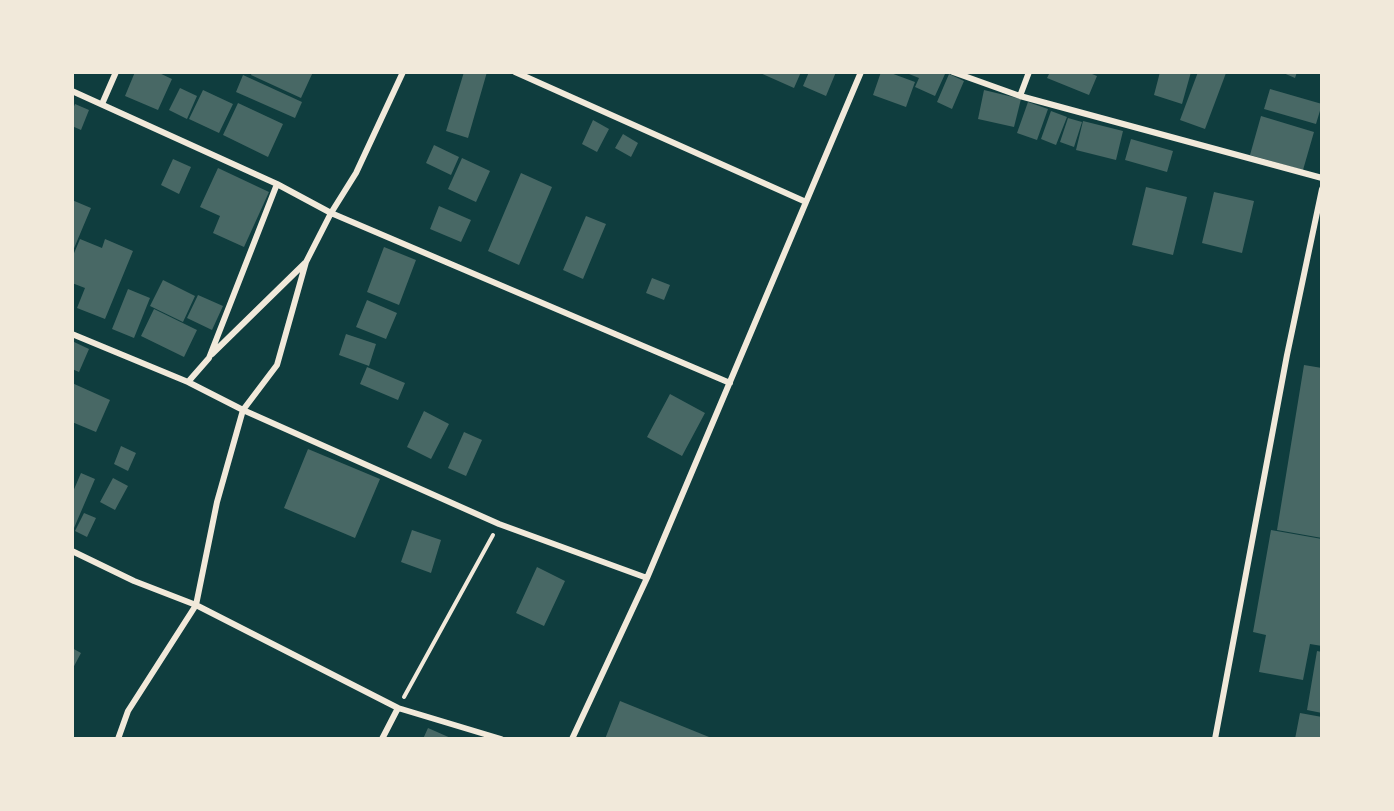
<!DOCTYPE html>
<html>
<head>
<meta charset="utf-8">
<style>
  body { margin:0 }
  #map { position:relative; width:1394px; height:811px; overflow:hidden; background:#0f3d3e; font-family:"Zilla Slab",serif }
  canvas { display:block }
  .frame { position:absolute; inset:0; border:74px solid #f1e9da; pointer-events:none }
</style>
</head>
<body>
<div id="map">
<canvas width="1394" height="811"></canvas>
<div class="frame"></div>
</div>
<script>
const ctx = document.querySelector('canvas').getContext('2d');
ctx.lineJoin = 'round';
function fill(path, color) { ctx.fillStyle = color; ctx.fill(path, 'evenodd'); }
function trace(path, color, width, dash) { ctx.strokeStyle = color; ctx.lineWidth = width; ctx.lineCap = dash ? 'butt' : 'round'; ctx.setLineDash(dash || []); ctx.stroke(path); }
const building = new Path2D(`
  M135 72H157L172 79 158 110 125 96Z
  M252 72H313L301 98 251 75Z
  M464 72H487L468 138 446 131Z
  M758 72H801L794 88Z
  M809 72H836L826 96 803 86Z
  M881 72H888L915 82 906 107 873 95Z
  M904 72H942L945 74 935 96 915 87 919 78Z
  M1050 72H1087L1097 76 1089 95 1047 78Z
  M1160 72H1191L1182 104 1154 95Z
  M1198 72 1226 73 1205 129 1180 120Z
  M1281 72H1297L1295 78Z
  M949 74 964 81 952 109 937 102Z
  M243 75 302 102 295 118 236 92Z
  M180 88 197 96 187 119 169 110Z
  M1270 89 1322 104 1316 124 1264 109Z
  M203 90 233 104 219 133 189 119Z
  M984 90 1021 99 1014 127 978 119Z
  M1028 102 1048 109 1037 140 1017 133Z
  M238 103 283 124 268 157 223 135Z
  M75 104 89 110 81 130 72 126V111Z
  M1051 111 1067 117 1056 145 1041 139Z
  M1261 116 1314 132 1303 170 1250 155Z
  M1068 118 1082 122 1074 147 1060 142Z
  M593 120 609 129 597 152 582 144Z
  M1083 121 1123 131 1116 160 1076 150Z
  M623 134 638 143 631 157 615 148Z
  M1131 139 1173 151 1167 172 1125 160Z
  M434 145 459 157 451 175 426 163Z
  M462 158 490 171 476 202 448 189Z
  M173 159 191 167 179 194 161 185Z
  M218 168 269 192 244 247 213 233 220 216 200 207Z
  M521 173 552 187 519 265 488 251Z
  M1146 187 1187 197 1173 255 1132 245Z
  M1214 192 1254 201 1242 253 1202 243Z
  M72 200 91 208 72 253Z
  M439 206 471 220 461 242 430 229Z
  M586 216 606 224 583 279 563 270Z
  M80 239 102 248 105 239 133 251 105 319 77 308 85 288 72 283V258Z
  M384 247 416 260 399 305 367 292Z
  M652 278 670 285 664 300 646 293Z
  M163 280 195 296 183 322 150 306Z
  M128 289 150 298 134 338 112 329Z
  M198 295 223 306 212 330 187 318Z
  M367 300 397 313 386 339 356 327Z
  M154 309 197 330 184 357 141 336Z
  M346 334 376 344 369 366 339 355Z
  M72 341 89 349 79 372 72 369Z
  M1304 365 1322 368V538L1277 530Z
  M367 367 405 383 398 400 360 384Z
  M72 383 110 400 96 432 72 422Z
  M670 394 705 413 682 456 647 437Z
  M424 411 449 424 431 459 407 447Z
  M464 432 482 440 466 476 448 468Z
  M121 446 136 453 128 471 114 464Z
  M308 449 380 479 355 538 284 508Z
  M81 473 95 479 74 528 72 527V494Z
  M113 478 128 486 115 510 100 502Z
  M84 513 96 518 87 537 75 531Z
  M412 530 441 540 431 573 401 562Z
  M1271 530 1322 539V646L1310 644 1303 680 1259 672 1266 635 1253 632Z
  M537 567 565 581 544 626 516 613Z
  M72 648 81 653 72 670Z
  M1317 651 1322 652V713L1307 710Z
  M620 701 714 739H605Z
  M1300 713 1322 717V739H1295Z
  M428 728 453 739H423Z`);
const path = new Path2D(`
  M404 697 493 535`);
const minor = new Path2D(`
  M515 72 806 202
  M953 72 1020 96 1322 178
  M72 91 277 184 331 213 730 383
  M1020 96 1029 72
  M102 104 116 72
  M72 334 188 382 243 410 499 524 647 578
  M212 354 305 263
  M188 382 209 358 277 184
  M72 551 134 581 196 605 398 708 501 739
  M118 739 128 711 196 605 217 502 243 410 277 365 306 262 331 213 356 173 403 72
  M382 739 398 708
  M572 739 647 578 861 72
  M1215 739 1287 355 1322 189`);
fill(building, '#486865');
trace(path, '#f1e9da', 4);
trace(minor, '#f1e9da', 6);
</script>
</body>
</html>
